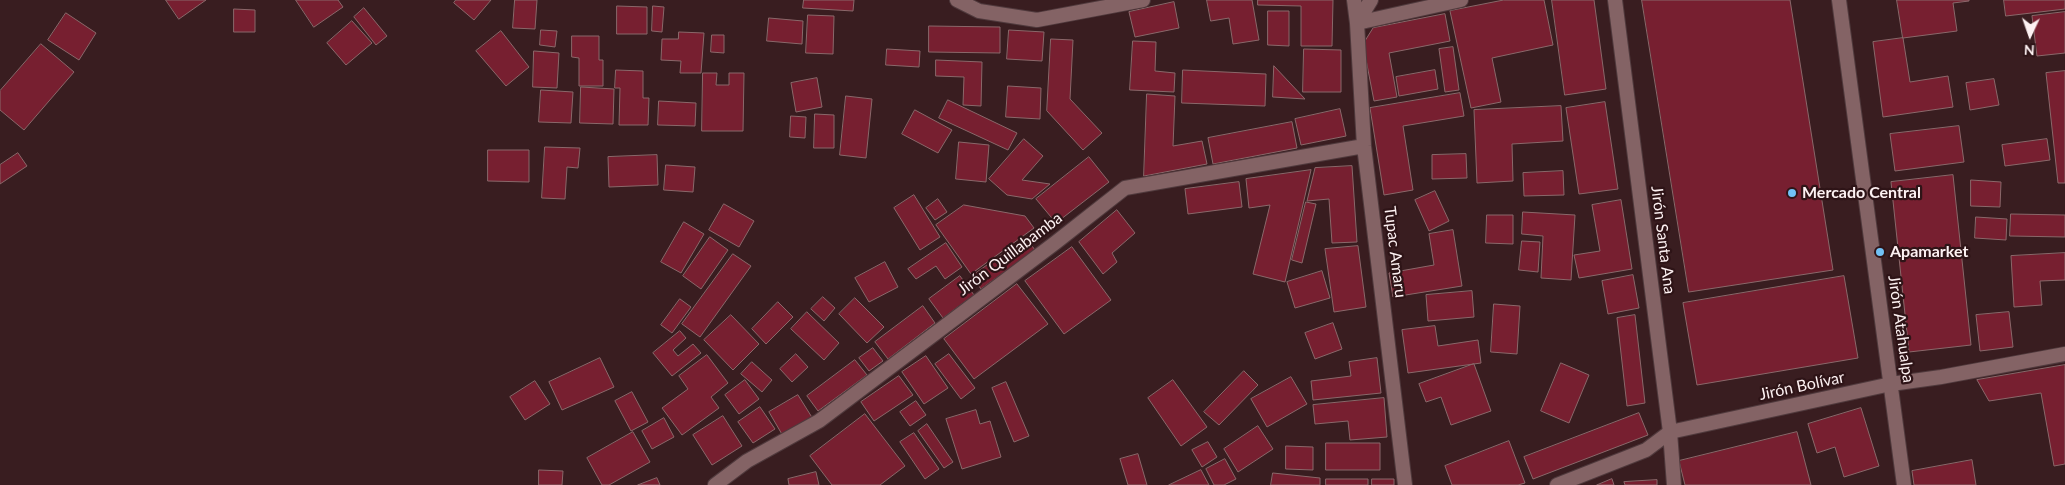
<!DOCTYPE html>
<html>
<head>
<meta charset="utf-8">
<style>
  body { margin:0 }
  #map { position:relative; width:2065px; height:485px; overflow:hidden; background:#391d20; font-family:Lato,sans-serif }
  canvas { display:block }
  .north { position:absolute; left:2005px; top:10px; width:50px; height:50px; -webkit-text-stroke:4px #2e1417; paint-order:stroke; rotate:183deg; font-size:14px; font-weight:700; line-height:20px; text-align:center; color:#fdf1f2 }
  .north::after { content:''; display:block; margin:auto; width:18px; height:22px; background:#fdf1f2; clip-path:polygon(50% 0,100% 100%,50% 72%,0 100%) }
</style>
</head>
<body>
<div id="map">
<canvas width="2065" height="485"></canvas>
<div class="north">N</div>
</div>
<script>
const ctx = document.querySelector('canvas').getContext('2d');
ctx.lineJoin = 'round';
function fill(path, color) { ctx.fillStyle = color; ctx.fill(path, 'evenodd'); }
function trace(path, color, width, dash) { ctx.strokeStyle = color; ctx.lineWidth = width; ctx.lineCap = dash ? 'butt' : 'round'; ctx.setLineDash(dash || []); ctx.stroke(path); }
function drawText(font, color, halo, rows, align = 'center') {
  ctx.font = font + ' Lato,sans-serif'; ctx.lineWidth = 4.5; ctx.setLineDash([]); ctx.textBaseline = 'middle'; ctx.strokeStyle = halo; ctx.fillStyle = color; for (const [text, x, y, turn = 0] of rows) {
    ctx.save(); ctx.translate(x, y); ctx.rotate((+turn || 0) * Math.PI / 180); ctx.textAlign = isNaN(turn) ? turn : align; if (halo) ctx.strokeText(text, 0, 0); ctx.fillText(text, 0, 0); ctx.restore();
  }
}
const building = new Path2D(`
  M166 0H206L179 19Z
  M296 0H338L343 7 314 27Z
  M456 0H491L474 20 454 3Z
  M515 0H537L535 29 513 28Z
  M804 0H854L853 11 803 8Z
  M1207 0H1252L1259 40 1233 44 1229 18 1211 21Z
  M1258 0H1333L1332 46H1301V6L1258 5Z
  M1504 0H1544L1553 45 1492 58 1501 102 1471 108 1450 11Z
  M1552 0H1594L1606 89 1565 95Z
  M1642 0H1790L1833 270 1689 292Z
  M1897 0H1969V1L1953 3 1957 31 1903 38Z
  M2004 0H2065V9L2006 16Z
  M1174 2 1179 28 1135 37 1129 12Z
  M617 6 647 7V34H617Z
  M653 6 664 7 662 32 652 31Z
  M364 8 387 36 376 45 354 17Z
  M234 9 255 10V32H234Z
  M1268 11H1289V46L1268 45Z
  M2065 12V53L2037 56 2032 16Z
  M66 13 96 33 79 60 48 40Z
  M1445 14 1450 41 1389 53 1397 97 1374 101 1363 44 1373 28Z
  M808 15 834 16 833 54 806 53Z
  M769 18 803 21 802 44 767 41Z
  M352 21 372 43 346 65 327 43Z
  M929 26 1000 27V53L929 52Z
  M541 30 557 31 555 47 540 45Z
  M1009 30 1044 32 1042 61 1007 59Z
  M501 31 529 67 506 86 476 51Z
  M679 32 704 33 701 73H680L681 61 661 60 662 39H678Z
  M712 35H724V53L711 52Z
  M572 36H599V60H603V86H579V58L572 57Z
  M1903 38 1910 82 1948 76 1953 107 1883 117 1873 42Z
  M1051 39 1073 40 1070 99 1102 133 1083 150 1047 111Z
  M1133 41 1156 42 1155 71 1175 73 1174 92 1130 90Z
  M41 44 74 72 24 130 0 110V91Z
  M1453 47 1459 90 1445 92 1439 49Z
  M887 49 920 51 919 67 886 65Z
  M1304 49 1341 50V92H1303Z
  M534 51 559 53 557 88 533 87Z
  M936 60 982 62 981 106 963 105 964 77 936 76Z
  M1274 66 1305 99 1273 97Z
  M616 70 643 71V98H649L648 125H619L620 88H615Z
  M1183 70 1266 74 1265 106 1182 103Z
  M1435 70 1438 89 1399 96 1396 77Z
  M2065 71V183H2058L2046 73Z
  M703 73H717L716 85H729V73H744L743 131H702Z
  M817 78 822 107 796 112 791 83Z
  M1994 79 1999 105 1970 110 1966 83Z
  M1008 86 1041 88 1040 119 1006 117Z
  M581 87 614 89 613 124 580 123Z
  M541 90 573 92 571 123 539 122Z
  M1460 93 1464 116 1403 126 1413 190 1384 195 1370 108Z
  M1147 94 1175 96 1173 146 1202 141 1207 164 1144 176Z
  M846 96 872 99 866 158 840 155Z
  M948 100 1017 133 1008 150 939 118Z
  M659 101 696 103 695 126 658 125Z
  M1605 102 1618 189 1579 194 1566 108Z
  M1561 106 1563 141 1512 144 1513 181 1477 183 1474 110Z
  M1340 109 1346 136 1301 145 1295 119Z
  M915 110 952 130 938 153 902 134Z
  M815 114 834 115V148H814Z
  M791 116 806 117 805 138 790 137Z
  M1292 122 1297 148 1213 164 1208 138Z
  M1959 126 1964 162 1895 171 1890 134Z
  M1024 139 1043 156 1022 180 1050 184 1032 199 1007 195 989 179Z
  M2047 139 2050 160 2005 166 2002 145Z
  M959 142 989 145 986 182 956 179Z
  M545 147 580 148 578 168 567 167 565 199 542 198Z
  M488 150H529V182L488 181Z
  M18 153 27 166 0 184V165Z
  M1466 154 1467 178 1432 179V155Z
  M657 155 658 185 609 187 608 157Z
  M1089 157 1109 182 1056 223 1036 199Z
  M666 165 695 167 693 192 664 190Z
  M1352 166 1357 242 1332 243 1329 199 1307 201 1315 168Z
  M1311 170 1285 282 1253 274 1270 205 1249 208 1246 179Z
  M1563 171 1564 195 1524 196 1523 173Z
  M1953 175 1971 345 1909 352 1891 182Z
  M1971 180 2001 182 2000 207 1971 206Z
  M1239 182 1242 207 1188 214 1185 189Z
  M1435 191 1449 221 1429 231 1415 200Z
  M914 195 940 237 920 250 894 208Z
  M938 199 947 212 935 220 926 208Z
  M1621 200 1632 269 1579 278 1574 255 1600 251 1592 205Z
  M1306 202 1316 204 1302 263 1292 260Z
  M724 204 754 221 739 247 709 230Z
  M964 205 1025 216 1034 228 971 274 936 225Z
  M1117 210 1135 233 1112 253 1117 262 1103 274 1079 242Z
  M1523 212 1575 215 1571 280 1541 278 1543 236 1522 234Z
  M2011 214 2065 215V237L2010 236Z
  M1487 215H1513V244L1486 243Z
  M1976 217 2007 219 2006 240 1975 238Z
  M684 222 704 234 681 273 661 262Z
  M1453 230 1462 286 1393 297 1389 273 1434 265 1429 234Z
  M710 237 728 250 701 289 683 276Z
  M1026 238 1035 250 981 289 972 276Z
  M1522 241 1540 242 1538 272 1519 270Z
  M946 243 962 267 945 279 936 266 916 279 908 269Z
  M1358 246 1366 307 1334 312 1325 249Z
  M1072 247 1111 300 1064 334 1025 281Z
  M2065 253V280L2040 281 2042 305 2014 307 2011 256Z
  M733 254 751 266 700 337 682 324Z
  M885 262 898 287 869 302 855 278Z
  M1322 271 1330 298 1295 308 1287 282Z
  M1633 275 1639 308 1608 314 1602 281Z
  M960 276 974 295 943 318 929 299Z
  M1844 276 1858 358 1697 385 1683 303Z
  M1017 284 1048 324 974 379 944 339Z
  M1472 291 1474 317 1428 321 1426 295Z
  M823 297 835 308 824 321 811 309Z
  M855 298 884 327 867 343 839 314Z
  M680 299 691 307 672 333 661 325Z
  M778 302 793 317 766 344 752 329Z
  M1494 304 1520 306 1517 354 1491 352Z
  M923 306 935 323 888 359 875 342Z
  M807 312 839 343 824 360 791 329Z
  M2009 312 2013 347 1980 351 1976 315Z
  M731 315 759 344 733 370 704 340Z
  M1635 315 1645 403 1627 406 1617 318Z
  M1333 323 1342 349 1315 359 1305 333Z
  M1435 326 1438 346 1478 340 1481 363 1408 373 1402 330Z
  M680 331 686 338 673 350 678 356 693 344 701 353 672 376 653 353Z
  M873 348 883 361 869 371 859 358Z
  M796 354 808 367 792 382 780 369Z
  M949 354 975 388 961 399 935 364Z
  M707 355 728 383 711 397 719 408 682 435 662 408 688 389 679 376Z
  M926 356 948 388 924 404 902 372Z
  M600 358 614 387 562 410 549 382Z
  M1377 358 1381 393 1313 400 1311 381 1351 376 1349 362Z
  M855 360 867 375 818 411 807 396Z
  M752 362 772 380 762 392 741 374Z
  M1561 363 1589 375 1569 423 1541 411Z
  M1474 364 1491 411 1451 425 1441 397 1426 402 1419 384Z
  M2065 365V464L2054 466 2041 393 1989 401 1977 380Z
  M1244 371 1258 385 1219 425 1204 412Z
  M899 376 913 395 874 421 861 402Z
  M1291 377 1307 404 1267 427 1251 399Z
  M745 380 759 399 739 414 725 395Z
  M1173 380 1207 427 1181 446 1148 398Z
  M535 381 550 404 525 420 510 397Z
  M1006 382 1029 436 1014 442 992 388Z
  M632 392 648 422 631 431 615 401Z
  M798 395 813 419 783 436 769 412Z
  M1384 398 1387 437 1350 440 1348 421 1315 424 1313 405Z
  M916 401 926 415 910 426 900 412Z
  M760 407 775 429 753 443 738 422Z
  M1861 408 1879 466 1844 477 1835 447 1817 453 1808 424Z
  M976 410 980 424 990 421 1001 457 962 469 946 419Z
  M1639 413 1648 435 1533 479 1524 457Z
  M865 414 905 466 880 485H832L810 456Z
  M723 416 742 446 712 465 693 435Z
  M664 418 674 437 652 449 642 431Z
  M927 424 953 462 944 468 918 431Z
  M1258 426 1273 449 1238 472 1224 449Z
  M633 432 650 462 609 485H602L587 458Z
  M1797 432 1811 485H1685L1679 461Z
  M914 433 939 469 925 479 900 442Z
  M1509 441 1525 483 1518 485H1452L1445 466Z
  M1208 442 1217 457 1202 467 1192 450Z
  M1326 443H1380V470H1326Z
  M1286 446 1313 447V470L1286 469Z
  M1138 454 1147 485H1128L1120 459Z
  M1225 459 1236 479 1224 485H1214L1206 469Z
  M1972 460 1976 485H1914L1912 471Z
  M539 470 563 471 562 485H539Z
  M1201 470 1209 485H1169Z
  M816 472 819 485H789L788 479Z
  M1273 473 1320 478V485H1271Z
  M657 478 660 485H638Z
  M1326 479H1368V485H1326Z
  M1372 479H1394V485H1372Z
  M1612 479 1614 485H1597Z
  M1657 480V485H1625L1624 482Z`);
const minor = new Path2D(`
  M957 0 979 11 1037 20 1143 0
  M1354 0 1357 23 1364 146 1405 485
  M1615 0 1670 432 1674 485
  M1839 0 1904 485
  M1357 23 1461 0
  M1357 23 1371 0
  M715 485 747 461 819 421 1055 243 1125 188 1364 146
  M1557 485 1646 450 1670 432 1891 384 1941 377 2065 354`);
const markers = [
  [1792,193,5,"#71c1f5"],
  [1880,252,5,"#71c1f5"]
];
const poiNames = [
  ["Mercado Central",1802,193],
  ["Apamarket",1890,252]
];
const streetNames = [
  ["Jirón Santa Ana",1663,240,83],
  ["Tupac Amaru",1395,252,83],
  ["Jirón Quillabamba",1010,254,-37],
  ["Jirón Atahualpa",1901,329,82],
  ["Jirón Bolívar",1802,386,-12]
];
fill(building, '#771f30');
trace(building, '#8a686a', 1);
trace(minor, '#503a3d', 16);
trace(minor, '#846365', 14);
for (const [x, y, r, color] of markers) { const dot = new Path2D(); dot.arc(x, y, r, 0, 2 * Math.PI); ctx.fillStyle = color; ctx.fill(dot); trace(dot, '#2e1417', 2); }
drawText('bold 16px', '#fdf1f2', '#2e1417', poiNames, 'left');
drawText('16px', '#fdf1f2', '#2e1417', streetNames);
</script>
</body>
</html>
